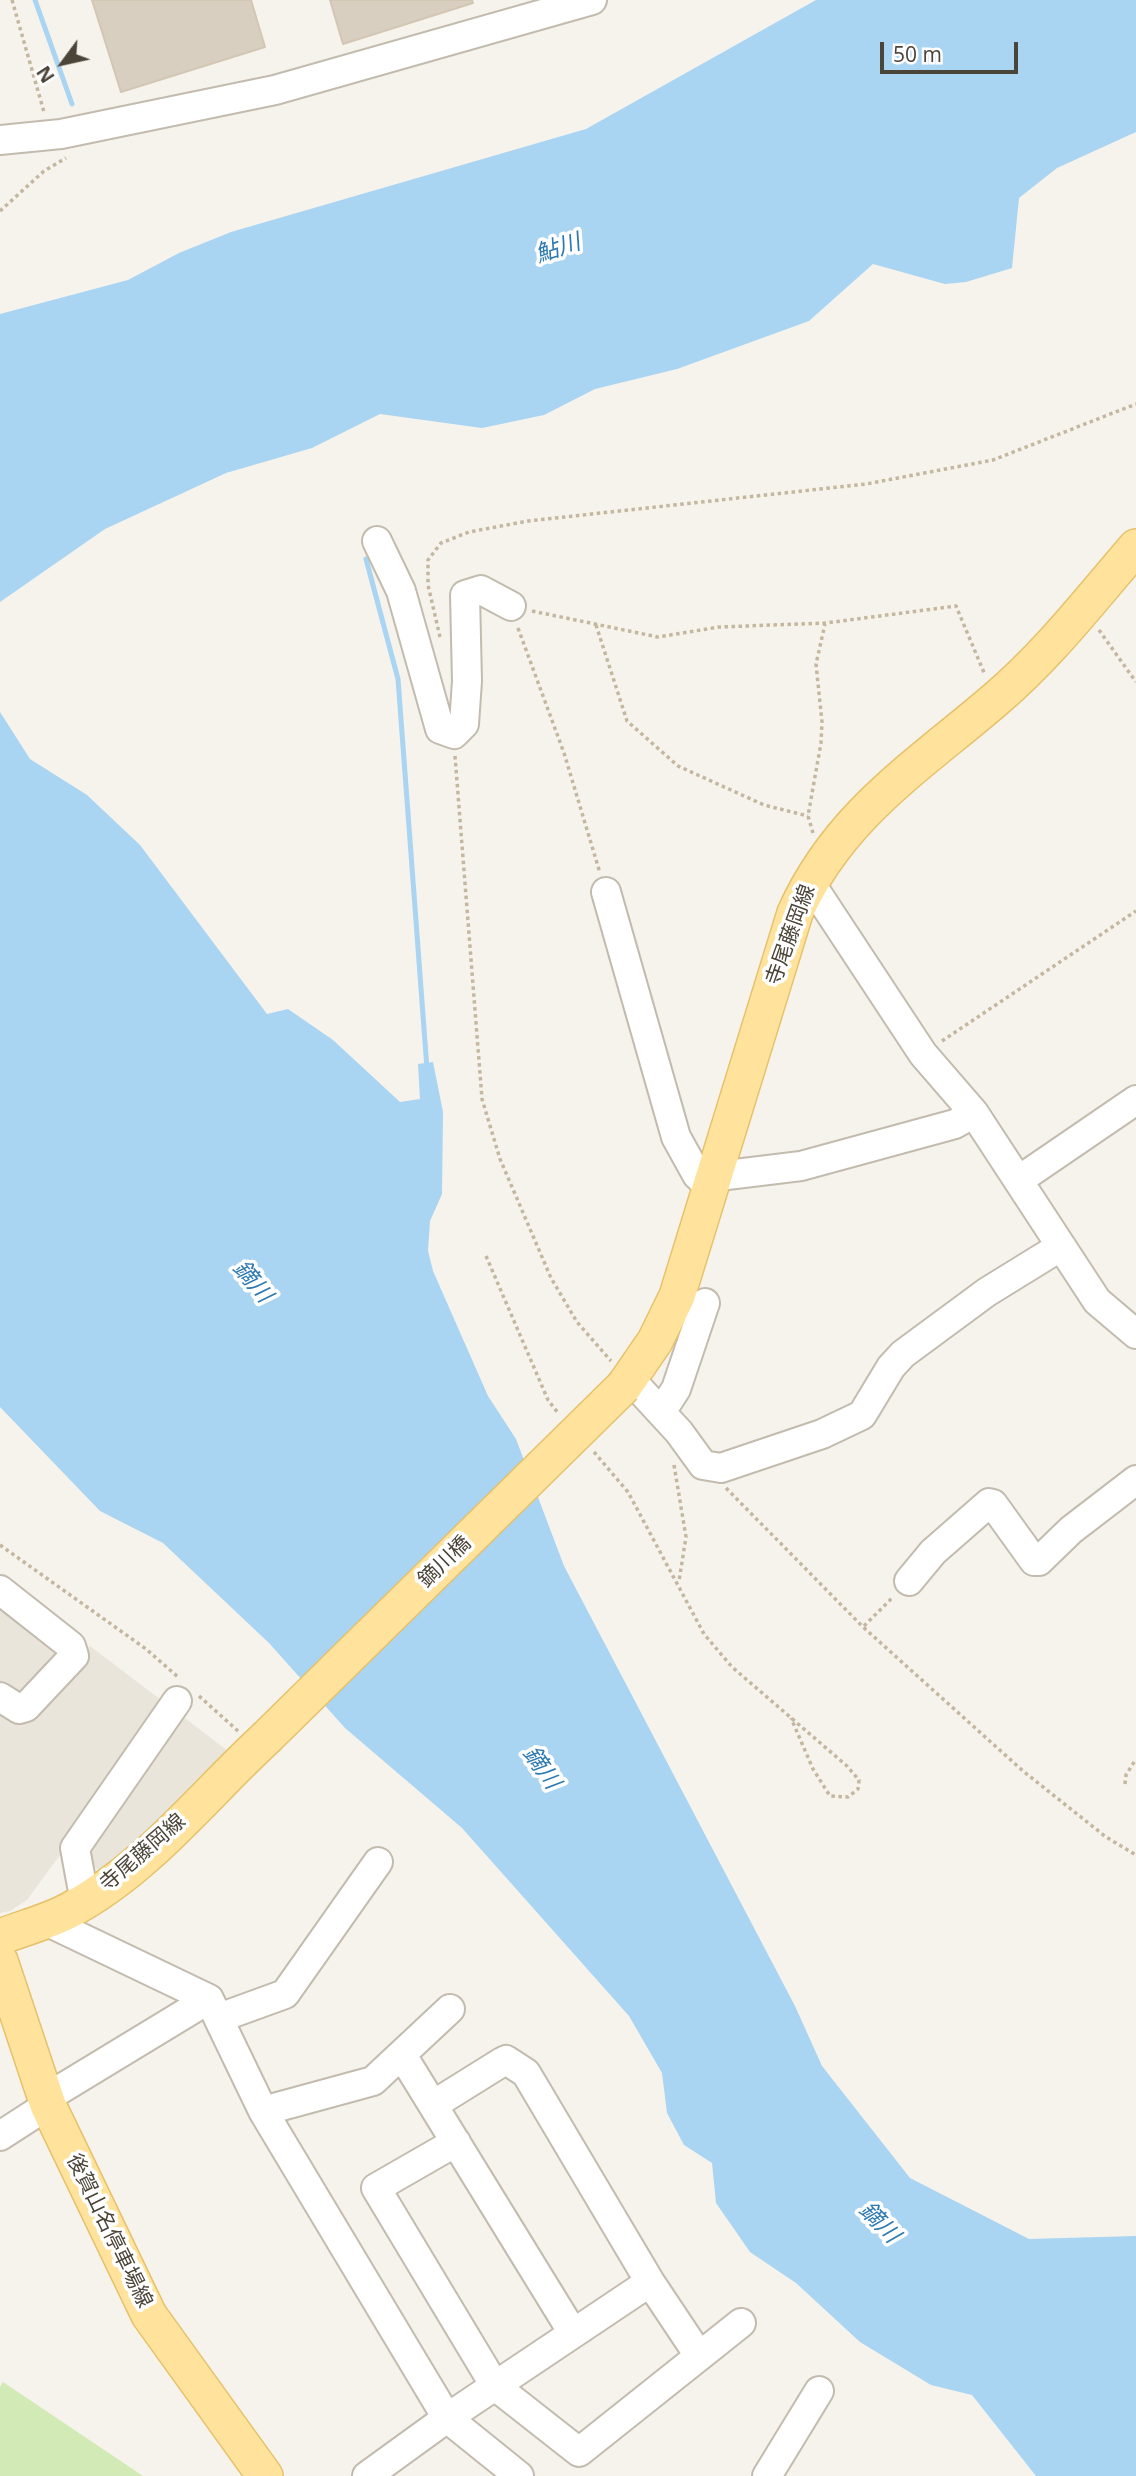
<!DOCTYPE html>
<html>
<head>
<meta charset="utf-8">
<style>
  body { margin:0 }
  #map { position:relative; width:1136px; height:2476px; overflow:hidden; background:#f6f3ec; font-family:"Open Sans",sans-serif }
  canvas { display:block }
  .north { position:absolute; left:28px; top:28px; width:70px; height:70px; -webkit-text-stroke:5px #fff; paint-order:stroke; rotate:237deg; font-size:19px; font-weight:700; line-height:28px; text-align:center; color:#4b4439 }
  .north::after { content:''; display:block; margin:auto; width:24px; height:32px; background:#4b4439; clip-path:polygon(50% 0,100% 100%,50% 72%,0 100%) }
  .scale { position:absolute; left:880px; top:42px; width:138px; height:32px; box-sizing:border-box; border:4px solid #4b4439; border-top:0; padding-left:9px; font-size:21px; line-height:24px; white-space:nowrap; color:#4b4439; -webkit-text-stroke:5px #fff; paint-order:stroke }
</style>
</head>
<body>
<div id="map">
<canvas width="1136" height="2476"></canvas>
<div class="north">N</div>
<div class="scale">50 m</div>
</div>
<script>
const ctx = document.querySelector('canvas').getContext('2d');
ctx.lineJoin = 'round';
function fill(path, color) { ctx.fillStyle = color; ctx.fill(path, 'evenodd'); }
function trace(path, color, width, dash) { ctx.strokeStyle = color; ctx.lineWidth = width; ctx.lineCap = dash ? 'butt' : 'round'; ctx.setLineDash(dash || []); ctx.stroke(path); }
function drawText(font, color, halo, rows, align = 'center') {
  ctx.font = font + ' "Open Sans","Noto Sans JP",sans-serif'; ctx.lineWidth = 7; ctx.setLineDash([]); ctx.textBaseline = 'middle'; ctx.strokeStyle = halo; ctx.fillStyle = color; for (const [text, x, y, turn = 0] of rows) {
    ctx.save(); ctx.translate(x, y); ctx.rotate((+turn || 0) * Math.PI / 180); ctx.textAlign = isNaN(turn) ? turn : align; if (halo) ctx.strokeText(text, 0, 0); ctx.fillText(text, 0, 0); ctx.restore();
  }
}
const residential = new Path2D(`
  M0 1597 79 1657 90 1646 232 1754 113 1865 99 1871 68 1844 27 1900 10 1911 0 1913Z`);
const green = new Path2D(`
  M3 2382 143 2476H0V2387Z`);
const water = new Path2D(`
  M816 0H1136V132L1057 168 1019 198 1012 268 966 282 945 284 873 264 809 321 677 369 595 389 544 415 482 428 380 414 312 448 226 473 105 529 0 602V314L128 280 179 253 231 232 586 129Z
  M0 712 30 759 87 795 140 845 267 1014 288 1009 333 1040 400 1102 420 1099 418 1064 433 1062 443 1112 442 1194 430 1221 428 1251 433 1271 488 1396 516 1439 564 1566 795 2006 822 2066 910 2178 1029 2239 1136 2236V2476H1036L972 2395 931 2385 860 2342 796 2283 750 2252 716 2203 712 2163 684 2145 667 2113 662 2073 629 2016 462 1828 345 1728 269 1643 163 1543 100 1511 0 1407Z`);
const stream = new Path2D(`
  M35 0 72 104
  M366 559 398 679 427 1069`);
const building = new Path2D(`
  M92 0H251L265 47 121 92Z
  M330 0H472L473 3 343 44Z`);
const path = new Path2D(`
  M12 0 44 112
  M0 211 44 171 66 158
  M532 611 658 637 719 627 826 623 956 606 985 675
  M596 625 627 721 678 766 764 805 808 816
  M518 628 564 753 600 873
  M1099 630 1136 682
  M440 637 428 585V560L441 543 469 532 528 521 866 484 993 460 1136 404
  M455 756 482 1099 500 1159 551 1278 577 1322 611 1361
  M813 833 808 816 821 743 822 722 816 664 825 624
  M942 1041 1136 911
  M486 1256 548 1400 558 1413
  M594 1452 628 1492 704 1634 732 1667 847 1766 859 1780 858 1789 848 1797 830 1796 813 1769 791 1718
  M674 1465 686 1537 679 1581
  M726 1488 863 1627 1023 1771 1106 1837 1136 1855
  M0 1545 146 1649 178 1677
  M864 1626 893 1597
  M199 1696 238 1731
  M1125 1784 1126 1775 1136 1759`);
const minor = new Path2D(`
  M0 140 61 134 275 90 592 0
  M377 541 401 591 440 729 454 734 464 724 467 681 465 595 481 590 511 606
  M809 881 923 1054 974 1113 1097 1301 1136 1334
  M606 892 676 1137 697 1175 710 1187
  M715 1172 727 1175 801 1166 955 1124 974 1113
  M1019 1180 1136 1100
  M631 1380 679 1432 703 1465 721 1468 822 1434 862 1415 891 1367 903 1354 987 1292 1060 1247
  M661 1412 676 1389 705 1303
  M909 1581 933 1552 989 1503 993 1504 1034 1561H1039L1071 1530 1136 1480
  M0 1590 71 1646 74 1656 26 1707 19 1709 0 1697
  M90 1898 82 1886 75 1848 177 1701
  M44 1920 209 1999 263 2111 447 2418 519 2476
  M219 2018 285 1994 378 1862
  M402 2055 573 2333
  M46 2098 209 1999
  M433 2105 502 2062 506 2060 526 2073 650 2282 698 2354
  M263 2111 373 2081 450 2009
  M0 2136 48 2105
  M456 2142 376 2188 495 2386 579 2452 741 2323
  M367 2476 447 2418 650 2282
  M767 2476 819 2391`);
const major = new Path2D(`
  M624 1386 655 1341 677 1296 795 913C839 815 917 767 996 699 1049 654 1091 599 1136 547
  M0 1937C23 1928 48 1922 70 1910 147 1869 203 1796 266 1738
  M0 1961 48 2105 149 2315 265 2476`);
const majorBridge = new Path2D(`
  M266 1738 624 1386`);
const streetNames = [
  ["寺尾藤岡線",791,935,-70],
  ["鏑川橋",445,1562,-44],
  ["寺尾藤岡線",143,1853,-41],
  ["後賀山名停車場線",109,2231,64]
];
const waterNames = [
  ["鮎川",558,249,-18],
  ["鏑川",252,1282,50],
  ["鏑川",541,1768,55],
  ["鏑川",879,2223,46]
];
fill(residential, '#eae5da');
fill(green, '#d2eab5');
fill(water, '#a9d4f2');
trace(stream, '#a9d4f2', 5);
fill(building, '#d8cfc1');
trace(building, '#d3c7b4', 2);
trace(minor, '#c2bbae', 32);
trace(major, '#e6c16a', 38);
trace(path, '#c4b79f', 3.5, [3.5, 3.5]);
trace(minor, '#fff', 28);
trace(major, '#ffe39c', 35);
trace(majorBridge, '#e6c16a', 38, []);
trace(majorBridge, '#ffe39c', 35);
drawText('21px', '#4b4439', '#fff', streetNames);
drawText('italic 23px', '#2e7ab2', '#fff', waterNames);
</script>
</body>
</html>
